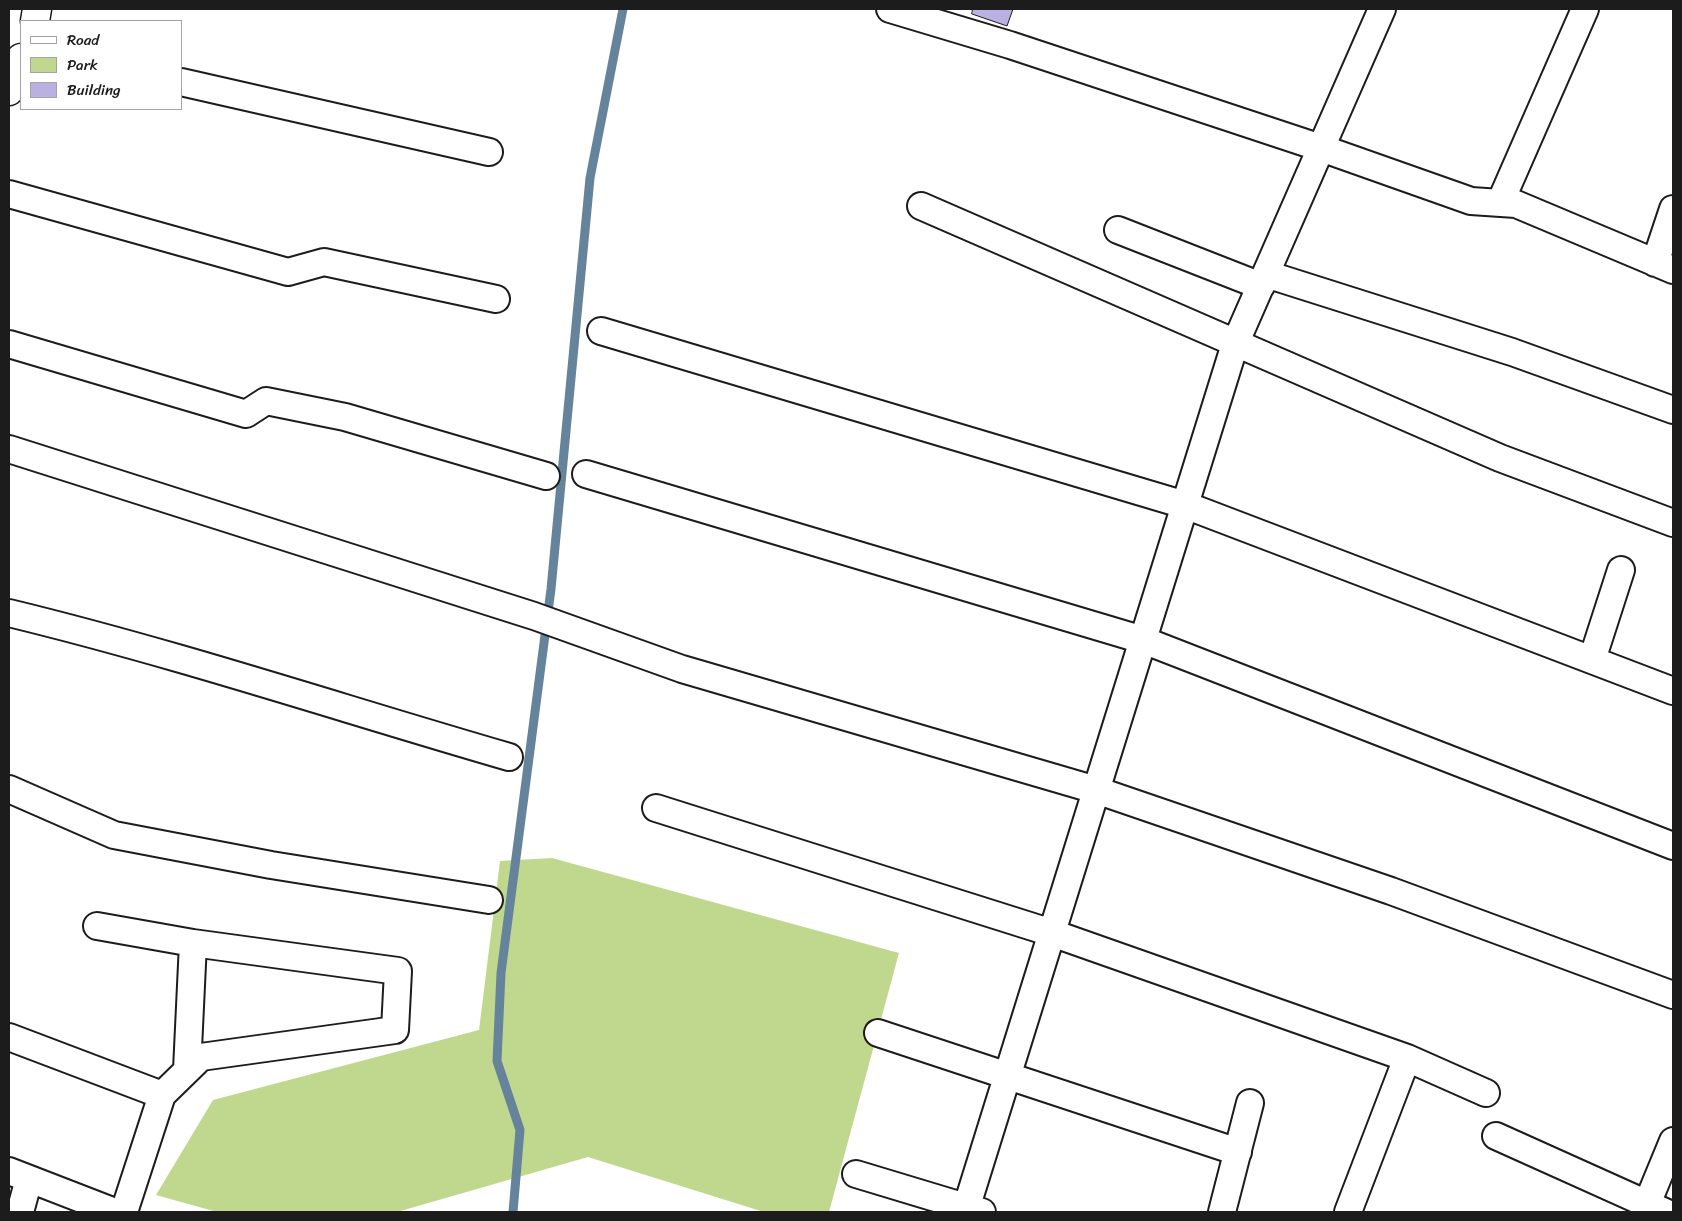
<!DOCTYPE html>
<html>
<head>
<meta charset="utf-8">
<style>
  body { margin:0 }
  #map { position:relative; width:1682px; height:1221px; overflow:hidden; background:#fff; font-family:Sriracha,sans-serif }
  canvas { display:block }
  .frame { position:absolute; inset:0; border:10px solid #1c1c1c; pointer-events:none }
  .legend { position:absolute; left:20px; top:20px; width:162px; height:90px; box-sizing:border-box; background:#fff; border:1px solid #a4a4a4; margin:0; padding:6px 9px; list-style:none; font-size:15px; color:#1c1c1c }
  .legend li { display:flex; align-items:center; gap:10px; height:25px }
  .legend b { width:25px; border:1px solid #a4a4a4 }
</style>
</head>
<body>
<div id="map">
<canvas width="1682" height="1221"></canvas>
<div class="frame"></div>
<ul class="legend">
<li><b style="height:6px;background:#fff"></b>Road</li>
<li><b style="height:14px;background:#c0d88e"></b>Park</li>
<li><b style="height:14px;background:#bab0e1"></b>Building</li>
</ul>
</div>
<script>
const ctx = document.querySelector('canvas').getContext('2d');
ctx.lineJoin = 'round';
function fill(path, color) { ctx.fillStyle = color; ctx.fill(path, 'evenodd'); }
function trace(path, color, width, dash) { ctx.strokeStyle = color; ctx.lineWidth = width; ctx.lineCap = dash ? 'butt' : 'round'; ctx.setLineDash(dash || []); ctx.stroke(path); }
const green = new Path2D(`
  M552 858 899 953 829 1212H764L588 1157 397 1212H217L156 1195 213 1100 479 1030 500 861Z`);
const stream = new Path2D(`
  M513 1212 520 1130 497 1061 501 973 551 589 590 178 623 9`);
const building = new Path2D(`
  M973 9H1013L1007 26 972 14Z`);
const street = new Path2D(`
  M890 9 1010 45 1321 148 1471 201 1516 204 1673 270
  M181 82 489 152
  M9 194 288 272 324 262 496 299
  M1500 203 1585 9
  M921 206 1500 458 1673 523
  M1118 230 1261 286
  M1655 263 1673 209
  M1266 274 1512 352 1673 410
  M601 331 1185 505 1673 691
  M9 344 246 414 266 401 345 417 546 476
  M9 449 534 616 682 669 1096 790 1391 891 1673 995
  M586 474 1143 640 1673 846
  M9 613C178 654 343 709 509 757
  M1592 660 1621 570
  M9 789 114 835 271 865 489 900
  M656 808 1052 933 1407 1058 1348 1212
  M97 926 193 943 398 971 395 1030 201 1057 162 1095
  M878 1033 1238 1152
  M9 1037 162 1095 124 1212
  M1407 1058 1486 1093
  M187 1070 193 943
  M1496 1136 1665 1212
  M9 1171 115 1212
  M856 1174 982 1212
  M1647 1204 1673 1141
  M20 1212 29 1179
  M965 1212 1235 344 1382 9
  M1222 1212 1250 1103`);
const secondary = new Path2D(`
  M35 21 37 9
  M9 91 21 58`);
fill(green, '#c0d88e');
trace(stream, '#65849c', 9);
fill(building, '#bab0e1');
trace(building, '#1c1c1c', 1);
trace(street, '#1c1c1c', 30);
trace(secondary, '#1c1c1c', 31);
trace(street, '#fff', 26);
trace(secondary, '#fff', 28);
</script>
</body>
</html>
